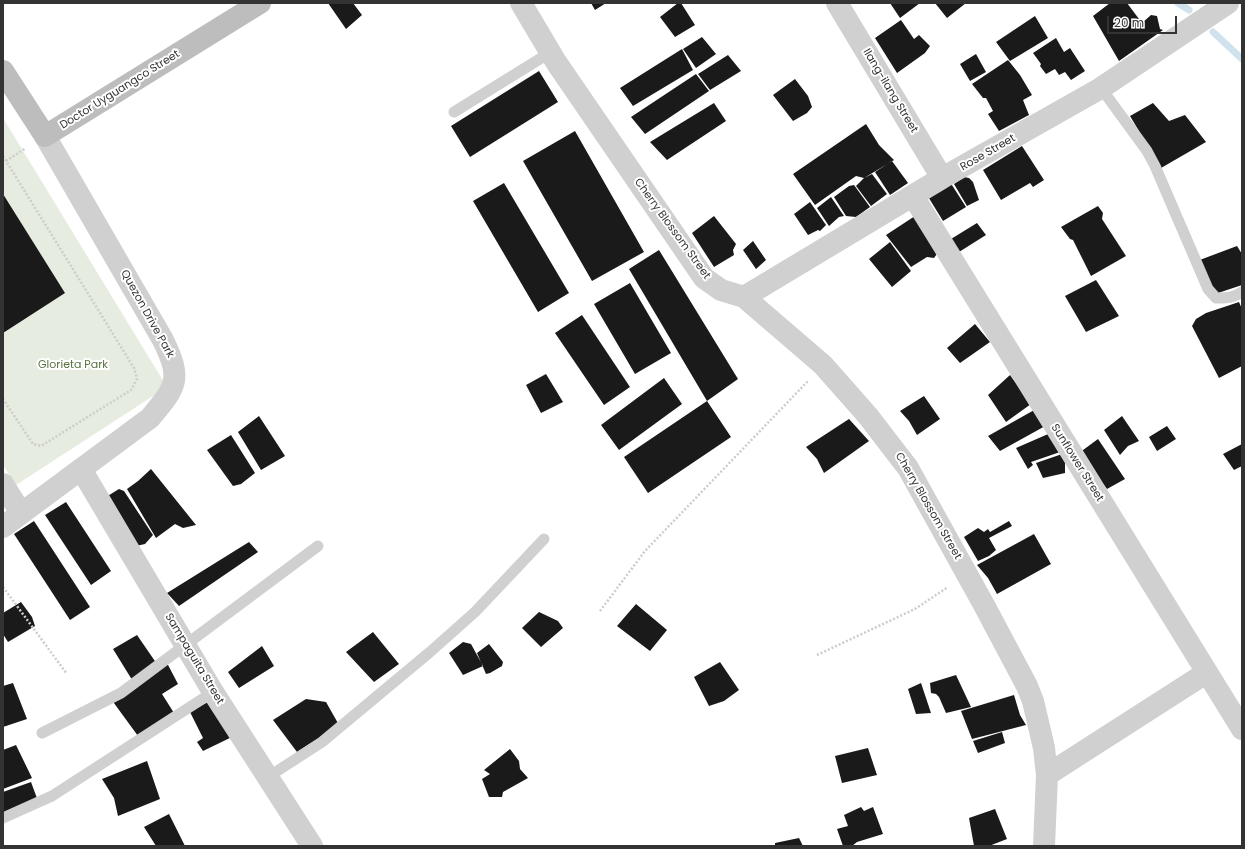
<!DOCTYPE html>
<html>
<head>
<meta charset="utf-8">
<style>
  body { margin:0 }
  #map { position:relative; width:1245px; height:849px; overflow:hidden; background:#fff; font-family:Poppins,sans-serif }
  canvas { display:block }
  .frame { position:absolute; inset:0; border:4px solid #333; pointer-events:none }
  .scale { position:absolute; left:1107px; top:16px; width:70px; height:18px; box-sizing:border-box; border:2px solid #333; border-top:0; padding-left:5px; font-size:12px; line-height:14px; white-space:nowrap; color:#333; -webkit-text-stroke:3px #fff; paint-order:stroke }
</style>
</head>
<body>
<div id="map">
<canvas width="1245" height="849"></canvas>
<div class="frame"></div>
<div class="scale">20 m</div>
</div>
<script>
const ctx = document.querySelector('canvas').getContext('2d');
ctx.lineJoin = 'round';
function fill(path, color) { ctx.fillStyle = color; ctx.fill(path, 'evenodd'); }
function trace(path, color, width, dash) { ctx.strokeStyle = color; ctx.lineWidth = width; ctx.lineCap = dash ? 'butt' : 'round'; ctx.setLineDash(dash || []); ctx.stroke(path); }
function drawText(font, color, halo, rows, align = 'center') {
  ctx.font = font + ' Poppins,sans-serif'; ctx.lineWidth = 4; ctx.setLineDash([]); ctx.textBaseline = 'middle'; ctx.strokeStyle = halo; ctx.fillStyle = color; for (const [text, x, y, turn = 0] of rows) {
    ctx.save(); ctx.translate(x, y); ctx.rotate((+turn || 0) * Math.PI / 180); ctx.textAlign = isNaN(turn) ? turn : align; if (halo) ctx.strokeText(text, 0, 0); ctx.fillText(text, 0, 0); ctx.restore();
  }
}
const green = new Path2D(`
  M3 118 167 387 16 485 3 465Z`);
const stream = new Path2D(`
  M1178 3 1189 10
  M1213 32 1242 59`);
const building = new Path2D(`
  M328 3H353L362 15 346 29Z
  M591 3H606L595 10Z
  M678 3H681L695 25 675 37 660 17Z
  M890 3H920L900 18Z
  M935 3H966L947 18Z
  M1110 3H1127L1142 23 1151 15 1157 16 1160 29 1163 30 1119 61 1093 16Z
  M1035 16 1048 38 1010 61 996 42Z
  M901 20 914 39 919 35 930 46 925 53 897 73 875 38Z
  M702 37 716 54 696 68 683 49Z
  M1056 38 1064 52 1070 48 1085 71 1071 80 1065 72 1059 75 1055 69 1046 74 1040 66 1041 64 1033 53Z
  M682 49 693 70 633 106 620 88Z
  M976 54 986 72 970 81 960 64Z
  M728 55 741 71 710 90 698 74Z
  M1008 60 1020 75 1032 95 1023 100 1029 115 999 131 988 114 993 111 986 98H983L972 84Z
  M539 71 558 102 470 157 451 126Z
  M696 74 709 91 645 134 631 117Z
  M795 79 808 96 812 107 807 113 793 121 773 95Z
  M714 103 726 121 667 160 650 142Z
  M1153 103 1169 121 1185 115 1206 142 1161 168 1130 116Z
  M866 124 879 145 894 160 864 178 856 176 815 205 793 174Z
  M575 131 644 252 592 281 523 161Z
  M1022 146 1044 180 1033 187 1030 183 1001 200 983 170Z
  M892 161 908 183 890 195 875 172Z
  M872 174 887 194 871 206 856 186 864 178Z
  M964 177 969 178 973 182 979 200 967 206 954 184Z
  M950 182 966 207 943 221 927 195Z
  M504 183 569 293 538 312 473 201Z
  M854 185 870 207 856 217 846 216 834 197 849 186Z
  M3 194 65 293 3 333Z
  M831 197 844 216 839 217 829 226 817 208Z
  M810 202 826 225 820 231 818 230 808 235 794 214Z
  M1098 206 1103 213 1102 219 1126 256 1091 276 1073 240 1070 239 1061 227Z
  M714 216 736 244 733 250 734 255 714 267 692 233Z
  M915 216 939 251 934 258 927 257 911 267 886 235Z
  M977 223 986 235 959 252 951 239Z
  M753 241 766 260 756 269 743 250Z
  M890 242 911 271 892 287 869 259Z
  M1237 246 1242 254V285L1215 294 1197 261Z
  M659 250 738 379 707 401 629 269Z
  M1096 280 1119 316 1086 332 1065 296Z
  M630 283 671 353 635 374 594 304Z
  M1239 302 1242 309V366L1219 378 1192 326 1196 319 1206 313Z
  M582 315 630 387 604 405 555 333Z
  M975 324 990 342 960 363 947 348Z
  M546 374 563 402 541 413 526 385Z
  M1010 375 1031 404 1006 422 988 395Z
  M664 378 682 404 619 450 601 425Z
  M924 396 940 419 917 435 909 421 900 411Z
  M707 401 731 437 648 493 624 457Z
  M1036 409 1047 425 1000 451 988 436Z
  M259 416 285 456 261 470 238 432Z
  M1122 416 1139 441 1128 446 1120 455 1104 430Z
  M849 419 869 441 824 473 817 459 806 447Z
  M1167 426 1176 439 1157 451 1149 437Z
  M1055 431 1063 451 1031 462 1033 465 1028 469 1016 448Z
  M231 435 255 473 241 484 233 486 207 450Z
  M1098 439 1125 479 1107 489 1079 453Z
  M1242 444V466L1234 470 1223 454Z
  M1065 453V473L1043 478 1036 463Z
  M151 469 196 525 183 528 175 524 156 538 127 489 138 481Z
  M119 489 124 491 153 535 145 544 136 546 106 497Z
  M66 502 111 571 91 585 45 515Z
  M34 521 90 607 70 620 14 534Z
  M1009 521 1012 526 989 538 996 550 989 556 978 561 964 537 978 528 984 532 988 529 990 532Z
  M1034 534 1051 564 997 594 988 578 977 565Z
  M249 542 258 552 179 606 167 593Z
  M21 602 32 617 35 626 8 642 3 634V613Z
  M636 604 667 630 650 651 617 626Z
  M539 612 558 621 563 628 541 647 522 628Z
  M373 632 399 664 374 682 346 652Z
  M137 635 159 667 134 683 113 649Z
  M463 642 471 644 483 666 463 675 449 653Z
  M489 644 503 662 502 666 490 673 486 674 477 653Z
  M262 646 274 666 239 688 228 672Z
  M720 662 739 690 724 701 709 706 694 677Z
  M167 663 178 684 162 694 174 713 138 736 111 699Z
  M956 675 971 707 946 713 939 697 936 694 931 693 930 683Z
  M13 683 27 719 3 727V686Z
  M921 683 931 713 916 714 908 689Z
  M1014 695 1020 715 1026 725 972 739 961 711Z
  M215 698 236 735 203 751 197 742 203 738 190 712Z
  M306 699 326 702 339 725 297 752 273 720Z
  M1002 732 1005 743 978 753 973 741Z
  M16 745 32 778 3 789V750Z
  M868 748 877 775 842 783 835 756Z
  M510 749 519 761 520 769 528 778 503 792 502 797H489L482 779 490 774 484 770Z
  M147 761 160 799 118 816 114 798 102 779Z
  M31 782 38 801 3 813V792Z
  M861 807 864 811 873 807 883 834 857 842 852 846H843L837 829 848 826 844 815Z
  M995 809 1007 839 989 846H974L969 818Z
  M169 814 185 846H156L144 827Z
  M799 838 803 846H775V843Z`);
const path = new Path2D(`
  M3 156 134 368 137 379 131 390 41 446 33 444 3 399
  M6 161 26 148
  M3 587 67 674
  M600 611 645 551 808 381
  M817 655 915 609 948 587`);
const lane = new Path2D(`
  M1101 88 1147 151 1155 166 1208 289 1216 298C1226 298 1234 298 1242 292
  M454 112 551 52
  M42 733 121 693 318 546
  M268 777 322 742 430 652 475 612 544 539
  M3 818 52 796 213 692`);
const street = new Path2D(`
  M521 3 556 62 704 278 721 290 744 297 823 365 868 416 908 468 984 605 1027 686 1033 701 1044 748 1047 775 1044 846
  M837 3 942 178
  M913 196 1242 729
  M744 297 942 178 1101 88 1228 3
  M81 469 213 692 312 846
  M3 484 21 513
  M3 527 150 418C177 386 182 379 163 340L45 136
  M1047 775 1206 673`);
const secondary = new Path2D(`
  M3 71 45 136 260 3`);
const streetNames = [
  ["Doctor Uyguangco Street",120,90,-32],
  ["Ilang-ilang Street",890,91,59],
  ["Rose Street",988,153,-30],
  ["Cherry Blossom Street",672,229,54],
  ["Quezon Drive Park",147,314,61],
  ["Sunflower Street",1077,463,58],
  ["Cherry Blossom Street",928,506,60],
  ["Sampaguita Street",194,659,59]
];
const parkNames = [
  ["Glorieta Park",73,365]
];
fill(green, '#e6ecdf');
trace(stream, '#cfe2ee', 7);
fill(building, '#1a1a1a');
trace(path, '#cdcdcd', 2.5, [2, 2]);
trace(lane, '#d0d0d0', 11);
trace(street, '#d0d0d0', 22);
trace(secondary, '#bdbdbd', 22);
drawText('11px', '#333', '#fff', streetNames);
drawText('11px', '#56703f', '#fff', parkNames);
</script>
</body>
</html>
